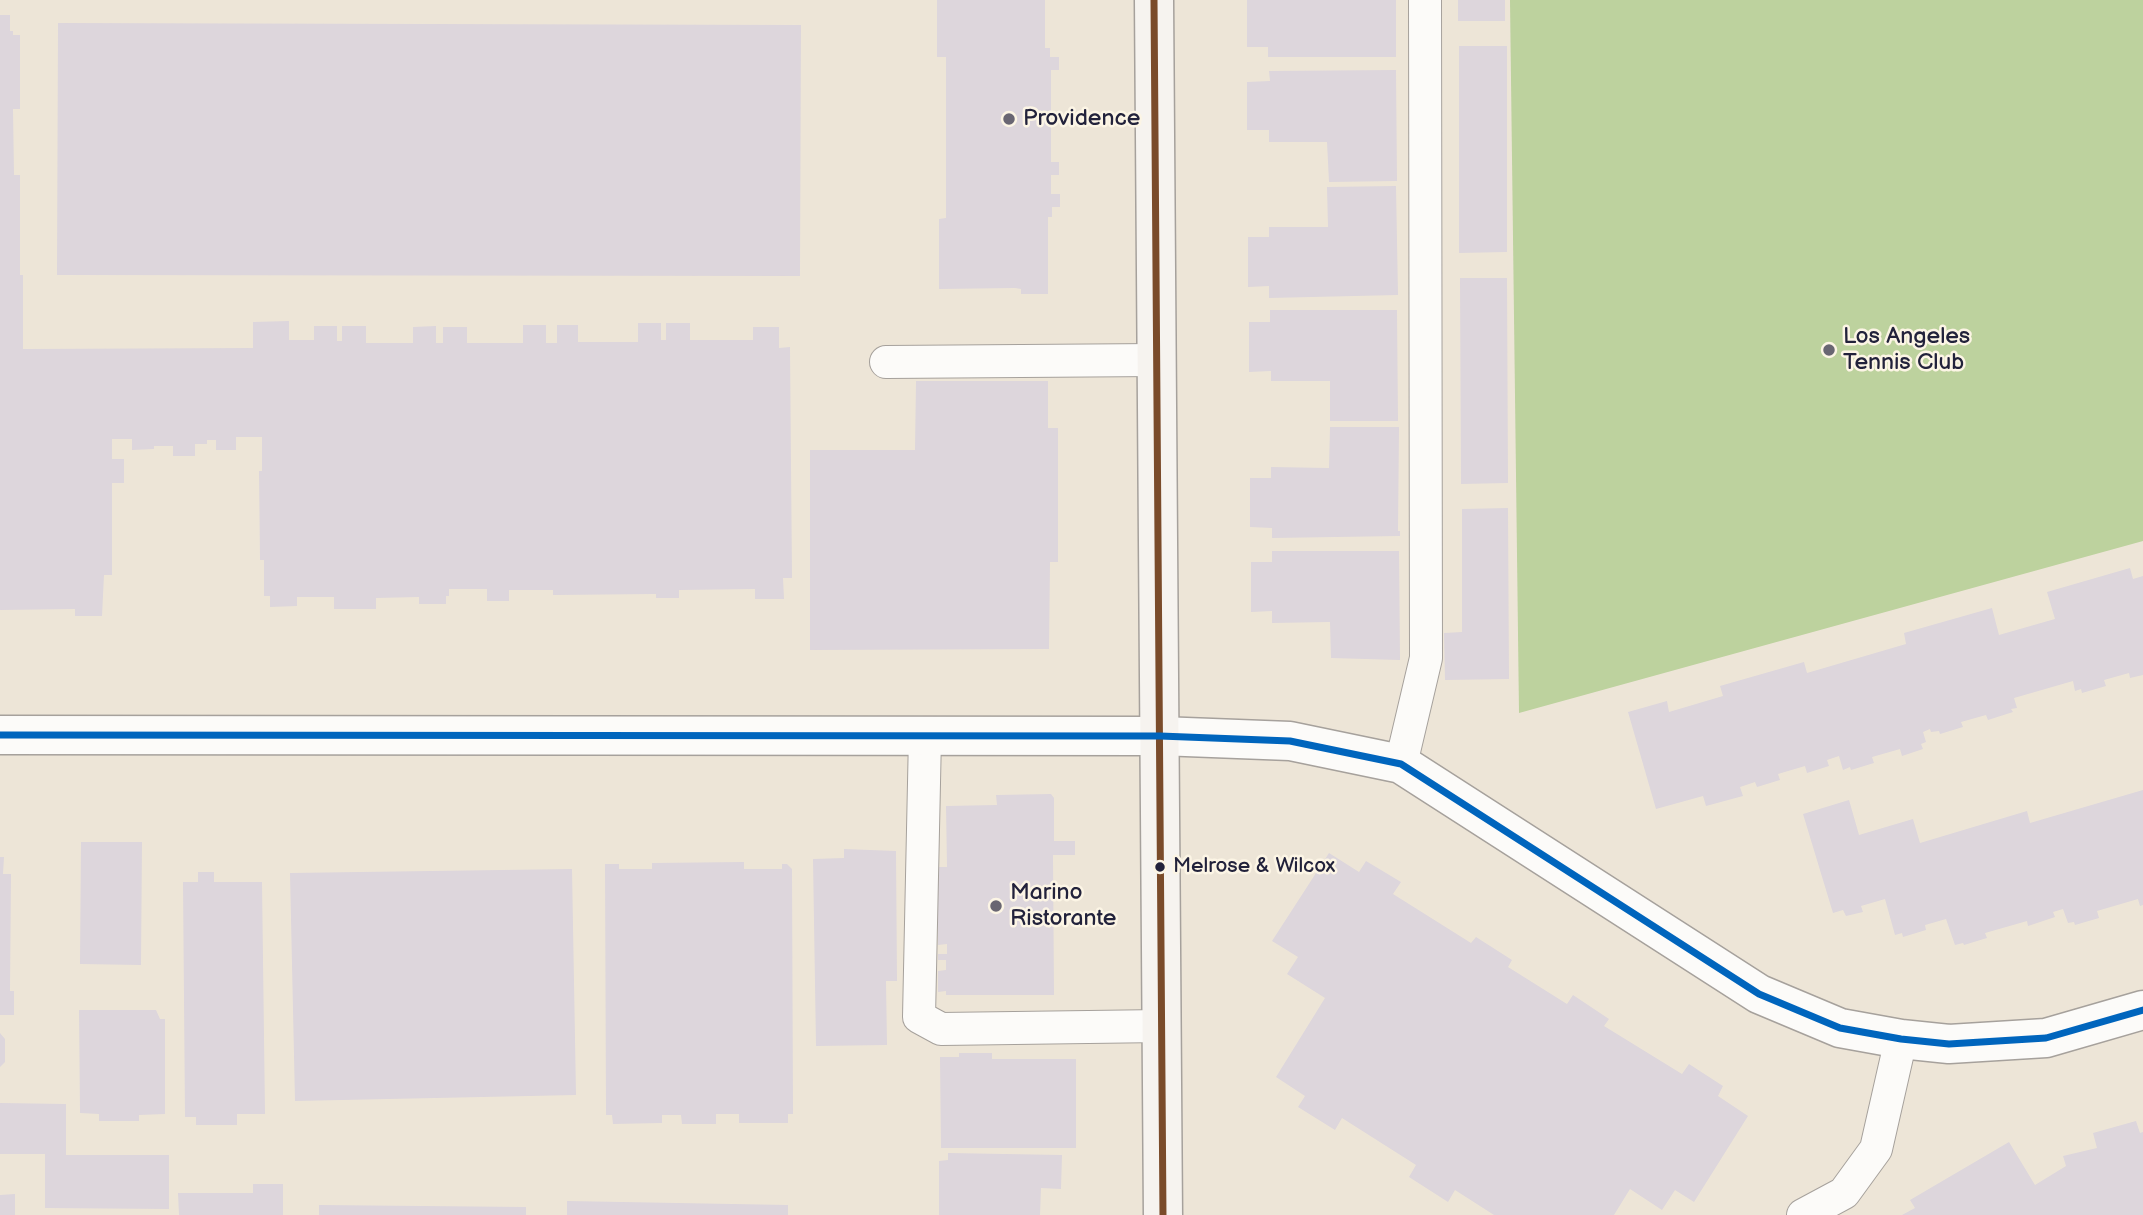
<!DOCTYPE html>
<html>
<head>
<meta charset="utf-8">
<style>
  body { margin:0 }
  canvas { display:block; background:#ede5d7 }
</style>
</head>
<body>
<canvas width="2143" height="1215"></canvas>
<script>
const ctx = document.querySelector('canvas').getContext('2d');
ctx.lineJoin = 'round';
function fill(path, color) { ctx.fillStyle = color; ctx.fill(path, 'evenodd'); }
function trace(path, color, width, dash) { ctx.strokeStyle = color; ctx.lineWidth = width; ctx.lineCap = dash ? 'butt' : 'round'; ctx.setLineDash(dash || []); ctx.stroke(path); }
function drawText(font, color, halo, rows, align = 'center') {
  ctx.font = font + ' "Balsamiq Sans",sans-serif'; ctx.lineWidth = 5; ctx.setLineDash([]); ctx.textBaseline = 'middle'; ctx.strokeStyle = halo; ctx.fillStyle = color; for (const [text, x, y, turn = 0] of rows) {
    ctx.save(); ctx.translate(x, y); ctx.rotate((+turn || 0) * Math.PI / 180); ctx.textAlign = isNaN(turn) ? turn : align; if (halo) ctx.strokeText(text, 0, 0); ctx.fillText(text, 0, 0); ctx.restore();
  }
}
const green = new Path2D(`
  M1510 0H2143V541L1519 713Z`);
const building = new Path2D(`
  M937 0H1045V48H1050V57H1059V70H1051V162H1059V175H1051V194H1060V207H1052V217H1048V294H1021V289L1015 288 939 289V219L946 218V57H937Z
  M1247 0H1396V57H1268V47H1247Z
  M1458 0H1505V21H1458Z
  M0 15H10V31H13V35H20V109H13L14 175H20V275H23V349L253 348V322L289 321V340H314V326H337V341H342V326H366V343H413V327L436 326V343H443V327H467V343H523V325H546V343H557V325H578V342H638V323H661V340H666V323H690V340H753V327H779V348L790 347 792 578H783L784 599H755V589L679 590V598H656V594L553 595V590H509V601H487V589H449V596H446V604H419V597L376 598V609H334V597H297V606L270 607V596H264V560H260L259 471H262V437H236V450H216V440H207V444H195V456H173V446H154V449L132 450V439H112V459H124V483H112V575H104L102 616H75V609L0 610Z
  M58 23 801 25 800 276 57 275Z
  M1459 46H1507V252L1459 253Z
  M1396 70 1397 181 1329 182 1327 142H1269V130H1247V82L1270 81 1269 71Z
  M1396 186 1398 295 1269 298V286L1248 287V237H1269V227H1328L1327 187Z
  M1460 278H1507L1508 483 1461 484Z
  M1270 310H1397L1398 421H1330V381H1271V371L1249 372V322H1270Z
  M916 381H1048V428H1058V562H1050L1049 649 810 650V450H915Z
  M1330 427H1399L1398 531H1400V536L1272 538V528L1250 527V478H1271V467L1329 468Z
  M1508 508 1509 679 1445 680 1444 633 1462 632V509Z
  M1272 551H1399L1400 660 1331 658 1330 622 1272 623V611L1251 612V562H1272Z
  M2130 568 2133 579 2143 576V675L2130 678 2129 673 2104 680 2106 686 2082 693 2081 689 2075 691 2073 681 2014 698 2017 708 2011 709 2013 712 1988 720 1986 715 1961 722 1963 727 1940 734 1939 731 1931 732 1930 729 1923 732 1926 742 1921 744 1923 749 1902 756 1900 749 1872 757 1874 763 1851 770 1850 767 1843 770 1839 756 1827 760 1829 766 1807 773 1805 766 1778 774 1780 780 1757 787 1755 782 1740 787 1743 796 1706 806 1703 796 1656 809 1628 712 1667 701 1669 712 1723 696 1720 686 1804 662 1807 673 1906 644 1904 633 1992 608 1999 635 2055 619 2047 592Z
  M2143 790V905L2140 906 2138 899 2097 911 2099 918 2075 925 2074 922 2068 923 2063 909 2053 912 2055 917 2028 926 2027 921 1985 933 1987 938 1964 945 1963 943 1955 945 1946 919 1925 925 1926 930 1903 937 1902 933 1895 935 1885 899 1861 906 1863 912 1846 916 1843 910 1833 913 1803 814 1849 800 1859 835 1913 819 1920 843 2027 811 2030 823Z
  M1051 794 1054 798V841H1075V855H1053L1054 995H946V991L938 992V971L946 970V960H938V954H947V944L938 945V867H947L946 806 997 805 996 795Z
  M81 842H142L141 965 80 964Z
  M844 849 896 851 897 981H886L887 1045 816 1046 813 859 844 858Z
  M1329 853 1359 872 1366 861 1401 882 1393 894 1471 943 1476 937 1512 960 1508 967 1567 1004 1573 995 1609 1019 1604 1026 1682 1074 1689 1064 1723 1086 1718 1096 1748 1116 1694 1202 1675 1190 1662 1210 1630 1189 1614 1215H1494L1455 1190 1448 1202 1409 1177 1416 1165 1342 1118 1335 1130 1298 1107 1305 1096 1276 1077 1325 998 1287 974 1298 957 1272 941Z
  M0 857H4L3 874H11L10 991H14V1015H0Z
  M744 862V869H782V864H787L792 869 793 1114H788V1123H739V1114H716V1124H682L681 1115H662V1123L613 1124 612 1115H606L605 864H619V869H652V863Z
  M572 869 576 1095 295 1101 290 873Z
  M198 872H214V882H262L265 1114H237V1125H196V1117H185L183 882H198Z
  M79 1010H156L160 1019H165V1114L139 1115V1121H99V1114L80 1113Z
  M0 1033 5 1039V1062L0 1067Z
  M959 1053H992V1059H1076V1148H941L940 1057H959Z
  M0 1103 66 1104V1155H169V1209L45 1208V1154H0Z
  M2136 1121 2140 1133 2143 1132V1215H1902L1915 1208 1910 1200 2009 1142 2035 1185 2066 1166 2063 1156 2097 1148 2093 1133Z
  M948 1153 1062 1155 1061 1189 1041 1188 1040 1215H939V1161L948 1160Z
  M253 1184H283V1215H179L178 1193H253Z
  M15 1194V1215H0V1195Z
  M567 1201 788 1205V1215H567Z
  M319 1205 526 1207V1215H319Z`);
const lane = new Path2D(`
  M886 362 1157 360
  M925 736 919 1017 941 1029 1162 1026
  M1401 764 1426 658 1425 0
  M1803 1215 1844 1193 1876 1149 1901 1039`);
const street = new Path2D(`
  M0 735 1160 736 1290 741 1401 764 1759 994 1840 1028 1901 1039 1949 1044 2046 1038 2143 1010`);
const secondary = new Path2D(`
  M1154 0 1163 1215`);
const bus1 = new Path2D(`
  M1154 0 1163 1215`);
const bus2 = new Path2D(`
  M0 735 1160 736 1290 741 1401 764 1759 994 1840 1028 1901 1039 1949 1044 2046 1038 2143 1010`);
const markers = [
  [1009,119,7,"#696672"],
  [1829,350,7,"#696672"],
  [1160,867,6,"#22223b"],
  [996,906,7,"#696672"]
];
const busNames = [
  ["Melrose & Wilcox",1173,867]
];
const poiNames = [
  ["Providence",1023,119],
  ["Los Angeles",1843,337],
  ["Tennis Club",1843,363],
  ["Marino",1010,893],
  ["Ristorante",1010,919]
];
fill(green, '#bdd29e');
fill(building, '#ddd6dc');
trace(lane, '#a6a19c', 34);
trace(street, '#a6a19c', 41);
trace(secondary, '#a6a19c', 41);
trace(lane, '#fcfbf9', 32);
trace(street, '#fcfbf9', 38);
trace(secondary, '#f6f3ef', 38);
trace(bus1, '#7a4b2a', 7);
trace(bus2, '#0065bd', 7);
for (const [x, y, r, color] of markers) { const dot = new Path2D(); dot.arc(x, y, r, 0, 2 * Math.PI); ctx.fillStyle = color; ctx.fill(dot); trace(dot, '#fcf5e5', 2.5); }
drawText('21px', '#22223b', '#fcf5e5', busNames, 'left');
drawText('23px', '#22223b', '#fcf5e5', poiNames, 'left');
</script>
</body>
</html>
